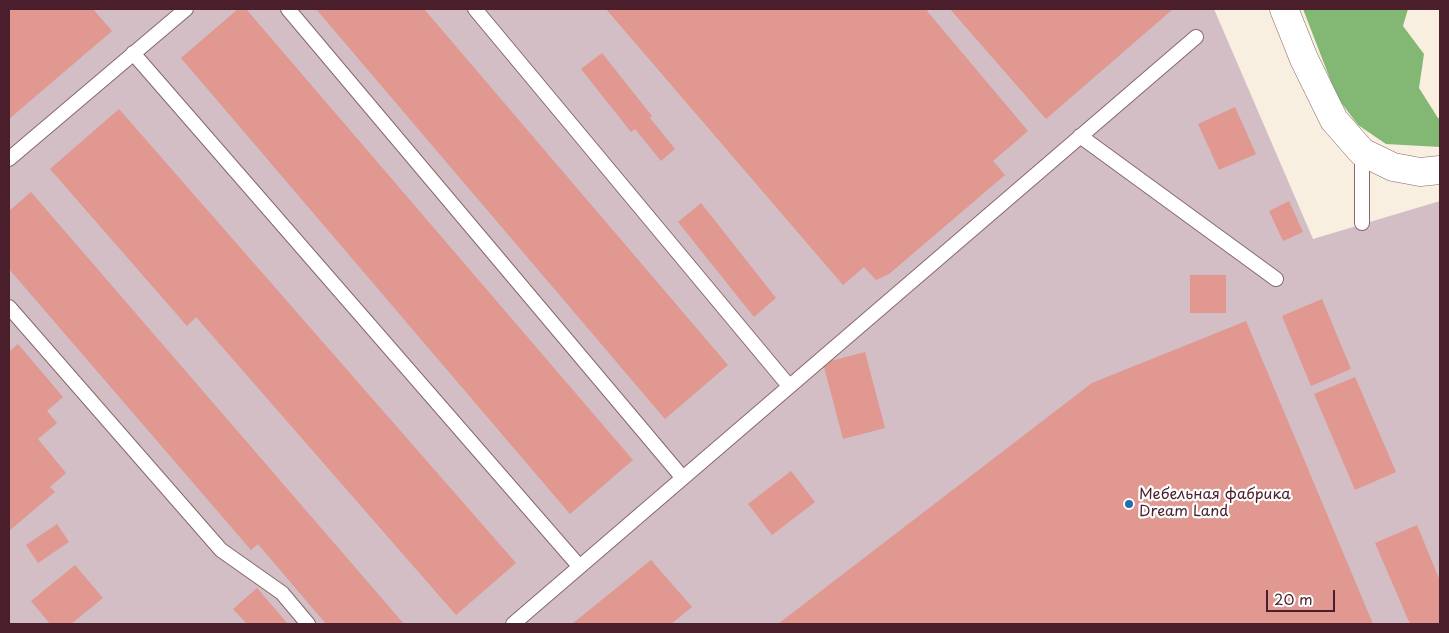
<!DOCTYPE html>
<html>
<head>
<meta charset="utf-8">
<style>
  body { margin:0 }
  #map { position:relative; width:1449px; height:633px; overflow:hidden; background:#f8efe0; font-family:"Playpen Sans",sans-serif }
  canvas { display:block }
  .frame { position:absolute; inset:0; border:10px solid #4a1f2b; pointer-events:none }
  .scale { position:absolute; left:1266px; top:590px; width:69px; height:22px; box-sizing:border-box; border:2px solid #4a1f2b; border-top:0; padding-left:6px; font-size:15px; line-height:18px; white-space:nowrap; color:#4a1f2b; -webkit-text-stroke:4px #fff; paint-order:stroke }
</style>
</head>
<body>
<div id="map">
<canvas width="1449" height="633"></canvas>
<div class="frame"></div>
<div class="scale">20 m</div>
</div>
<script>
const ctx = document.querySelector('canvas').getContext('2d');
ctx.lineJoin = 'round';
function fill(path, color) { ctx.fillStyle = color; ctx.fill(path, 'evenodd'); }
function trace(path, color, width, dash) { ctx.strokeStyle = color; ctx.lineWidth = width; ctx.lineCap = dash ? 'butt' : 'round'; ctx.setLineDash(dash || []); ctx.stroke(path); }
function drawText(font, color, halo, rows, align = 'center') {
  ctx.font = font + ' "Playpen Sans",sans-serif'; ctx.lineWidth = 4.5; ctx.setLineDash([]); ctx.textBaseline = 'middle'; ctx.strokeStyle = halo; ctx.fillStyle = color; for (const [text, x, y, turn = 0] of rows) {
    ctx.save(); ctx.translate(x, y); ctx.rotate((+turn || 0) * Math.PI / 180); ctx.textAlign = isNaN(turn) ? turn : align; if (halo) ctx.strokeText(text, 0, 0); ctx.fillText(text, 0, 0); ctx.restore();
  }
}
const industrial = new Path2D(`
  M9 9H1214L1313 239 1440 201V624H9Z`);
const forest = new Path2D(`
  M1303 9H1408L1403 26 1424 54 1419 88 1438 118H1440V147L1386 144 1358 125 1337 97Z`);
const building = new Path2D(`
  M9 9H93L112 31 9 119Z
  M238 9H246L633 460 570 514 181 58Z
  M316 9H424L728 365 665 419Z
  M606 9H930L927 11 1028 131 993 161 1005 175 889 274 876 280 864 267 843 285Z
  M950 9H1173L1046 119Z
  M602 53 652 116 650 118 675 149 661 161 635 129 631 132 581 69Z
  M1235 107 1256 154 1219 170 1198 124Z
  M119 109 516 563 456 615 196 317 187 326 50 169Z
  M31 192 404 624H326L258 544 251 550 9 269V211Z
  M1289 201 1303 232 1283 241 1269 211Z
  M701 203 776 298 754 317 678 222Z
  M1190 275H1226V313H1190Z
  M1322 299 1351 369 1311 386 1282 316Z
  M1246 321 1373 624H778L1092 383Z
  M18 344 63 397 47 411 57 423 38 439 66 473 50 487 55 492 9 531V352Z
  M865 352 885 428 843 439 823 363Z
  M1355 377 1396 472 1355 490 1314 394Z
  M791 471 815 502 772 535 748 504Z
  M57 524 69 542 38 563 26 545Z
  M1417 525 1440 581V624H1410L1375 543Z
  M651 560 692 607 671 624H572Z
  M75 565 103 598 71 624H50L31 601Z
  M257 588 288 624H247L233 609Z`);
const service = new Path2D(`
  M288 9 682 477
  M475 9 789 386
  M133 53 579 566
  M1080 136 1276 279
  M9 159 186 9
  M1362 223V152
  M9 307 221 550 282 593 308 624
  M513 624 1196 37`);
const tertiary = new Path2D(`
  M1284 9 1304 59 1334 120 1362 152 1393 167 1420 172 1440 170`);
const markers = [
  [1129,504,5,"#1f6fb2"]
];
const poiNames = [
  ["Мебельная фабрика",1139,495],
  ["Dream Land",1139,512]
];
fill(industrial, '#d2bec4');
fill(forest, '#83b874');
fill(building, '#e09890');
trace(service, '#87686a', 16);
trace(tertiary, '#87686a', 29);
trace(service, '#fff', 14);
trace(tertiary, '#fff', 28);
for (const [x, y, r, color] of markers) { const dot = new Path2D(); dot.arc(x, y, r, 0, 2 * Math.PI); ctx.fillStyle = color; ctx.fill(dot); trace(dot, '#fff', 2); }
drawText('15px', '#4a1f2b', '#fff', poiNames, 'left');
</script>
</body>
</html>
